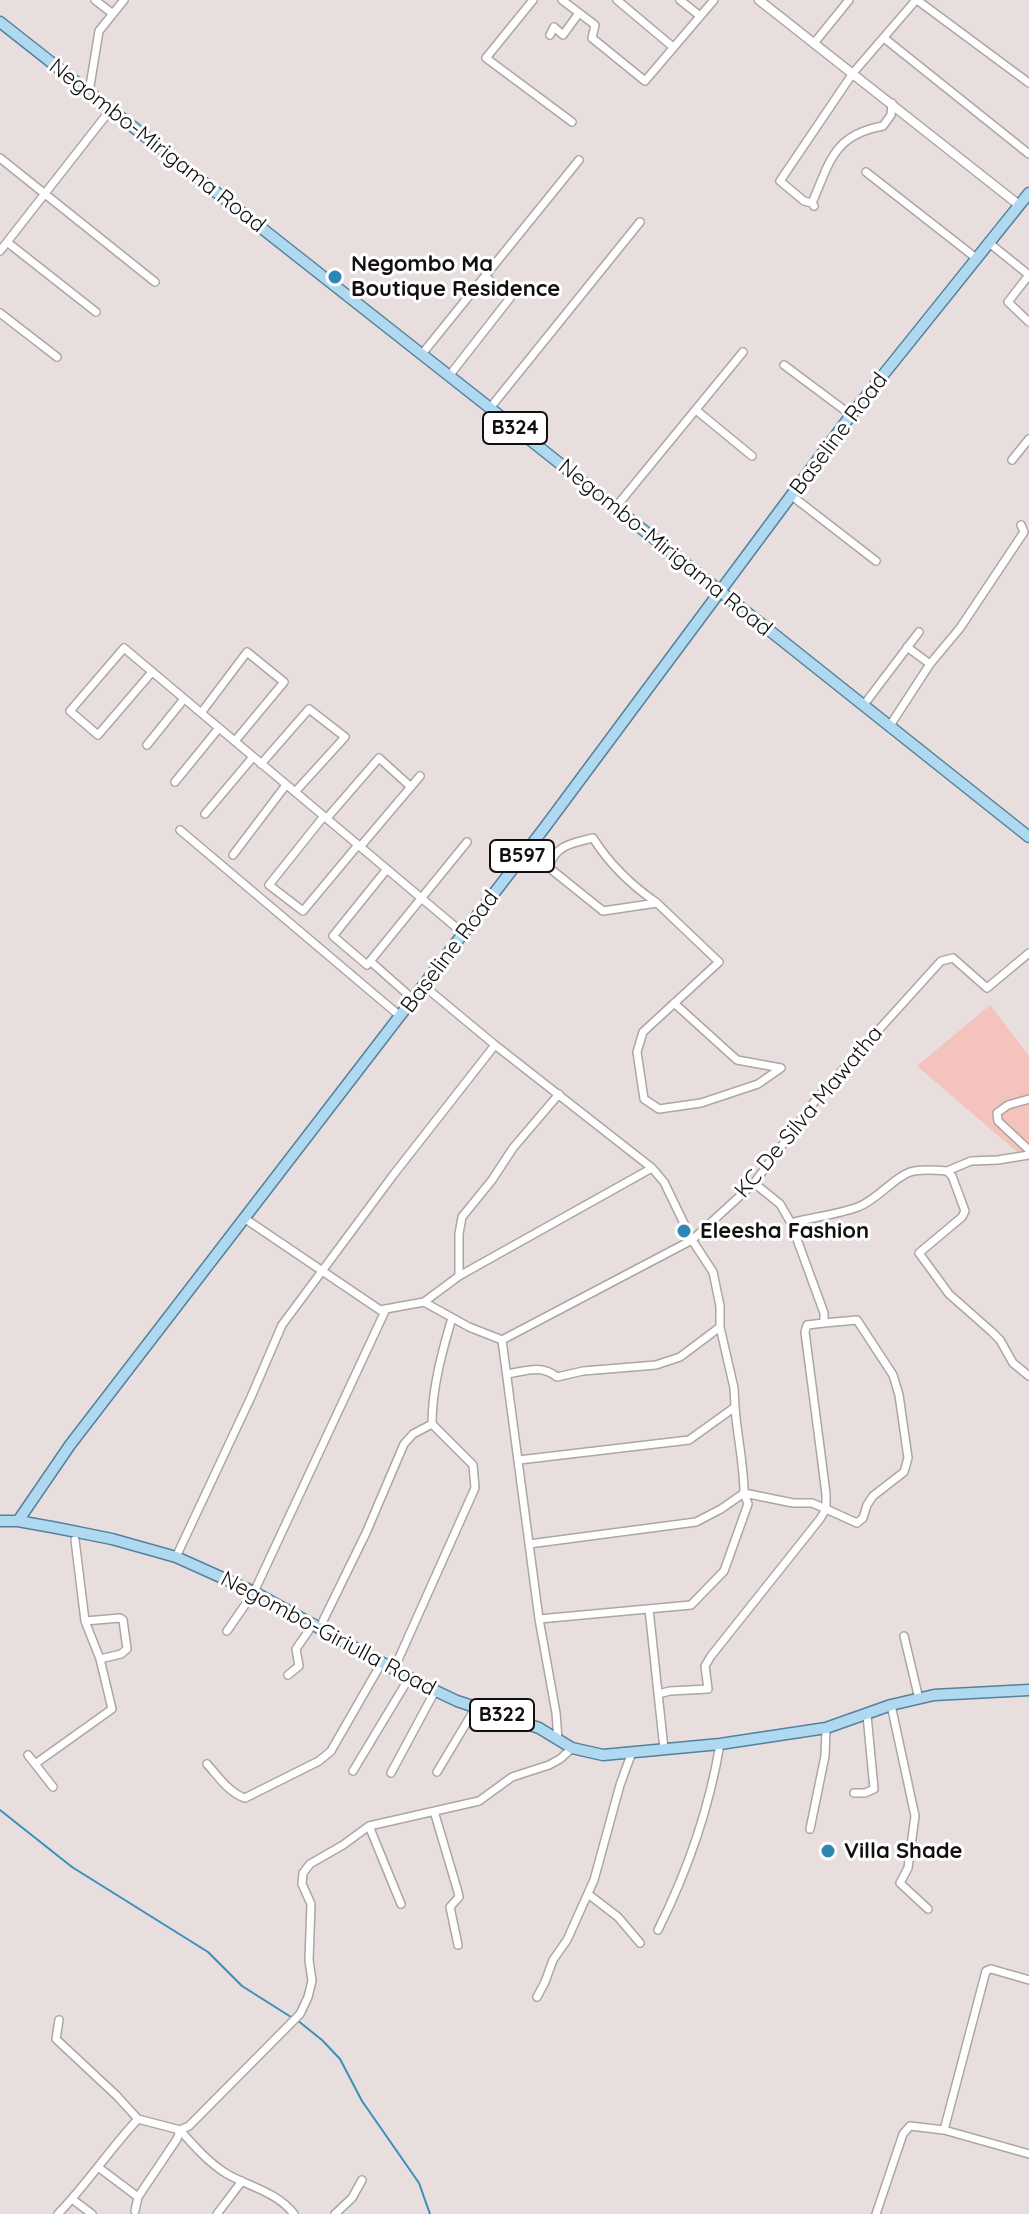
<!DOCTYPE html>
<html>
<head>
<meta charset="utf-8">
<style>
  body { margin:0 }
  canvas { display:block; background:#e7dedd }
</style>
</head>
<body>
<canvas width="1029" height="2214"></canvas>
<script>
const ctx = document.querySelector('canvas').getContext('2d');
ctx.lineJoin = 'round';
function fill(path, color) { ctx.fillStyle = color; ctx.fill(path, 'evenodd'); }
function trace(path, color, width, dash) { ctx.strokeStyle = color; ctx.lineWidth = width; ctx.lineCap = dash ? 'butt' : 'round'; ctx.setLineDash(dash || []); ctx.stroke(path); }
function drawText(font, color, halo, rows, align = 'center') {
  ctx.font = font + ' Quicksand,sans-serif'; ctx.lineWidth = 6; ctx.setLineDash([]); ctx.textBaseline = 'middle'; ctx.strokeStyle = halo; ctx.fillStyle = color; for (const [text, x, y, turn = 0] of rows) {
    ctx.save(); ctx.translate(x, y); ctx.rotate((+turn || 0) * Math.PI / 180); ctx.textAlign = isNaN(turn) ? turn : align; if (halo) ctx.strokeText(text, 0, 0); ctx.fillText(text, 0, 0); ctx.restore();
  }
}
const green = new Path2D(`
  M990 1005 1029 1056V1162L917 1066Z`);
const stream = new Path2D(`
  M0 1810 72 1867 208 1952 242 1986 291 2017
  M297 2020 322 2040 340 2059 362 2101 419 2183 430 2214`);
const minor = new Path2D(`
  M95 0 113 14
  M533 0 486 58 572 122
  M562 0 595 25 592 38 645 81 714 0
  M617 0 673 47
  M680 0 700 16
  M917 0 1029 83
  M550 35 554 27 563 35 579 13
  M884 38 1029 154
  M815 42 849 0
  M89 92 99 31 124 0
  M0 158 155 282
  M866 172 976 258
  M812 203 804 201 780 181 853 73 916 0
  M814 206 812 203C830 162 833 135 883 126L891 115 892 103
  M7 242 96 312
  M988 242 1029 275 1008 302 1029 322
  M0 251 111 109
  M0 313 57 357
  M422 354 579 160
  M784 365 851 415
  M449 376 510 298 485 276
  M490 408 640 222
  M696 410 752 456
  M1012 460 1029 439
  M792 496 876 561
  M615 508 743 352
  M907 647 930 664
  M152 672 98 735 70 711 124 648 464 934
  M863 706 919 632
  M201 713 247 652 284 682 235 741
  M889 727 930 664 960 628 1024 532 1021 525
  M147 745 184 699
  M261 764 309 709 345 737 295 792
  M175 782 219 728
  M205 814 253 757
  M324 816 269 885 303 911 358 845
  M327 818 379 758 411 787
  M180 830 400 1016
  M360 847 420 776
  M527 850 603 911 657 903 719 962 643 1032 637 1052 644 1099 659 1109 701 1103 758 1084 781 1068 737 1060 674 1003
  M233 855 286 785
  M549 867C555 845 573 843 593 838 610 865 631 885 657 903
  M387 869 333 936 367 965 467 842
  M370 961 413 999
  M424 986 495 1045 652 1168 664 1182 692 1240 713 1272 720 1306V1327L734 1388 735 1407 689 1440 519 1460
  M1029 1099 1008 1105 997 1113 998 1121 1029 1150
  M947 1171 971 1161 998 1160 1029 1155
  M754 1183 780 1204 791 1223C813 1217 836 1215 858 1207 877 1200 893 1178 910 1172 920 1169 936 1170 947 1171L952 1176 965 1211 962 1217 919 1253 949 1294 992 1332 1000 1340 1013 1363 1029 1376
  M244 1218 380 1310 424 1302 459 1276 652 1168
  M459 1276V1234L462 1217 492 1180 513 1148 559 1094
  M424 1302 469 1327 502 1340
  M507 1374C526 1371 541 1364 557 1377L583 1371 656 1365 680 1357 720 1327
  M529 1544 696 1522 721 1509 744 1493C744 1464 737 1436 735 1407
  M176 1557 251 1397 282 1325 394 1174 495 1045
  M649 1609 664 1749
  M539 1619 691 1605 724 1571 748 1504 744 1493 793 1503H812L826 1509V1494L820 1447 805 1332 807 1325 824 1323V1313L791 1223
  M85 1621 120 1618 123 1620 127 1649 121 1654 100 1659
  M320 1627 366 1533 404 1444 413 1434 432 1424
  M227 1631 254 1592 386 1309
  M904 1636 919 1699
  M394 1669 475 1488 473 1465 432 1424C432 1388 442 1352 452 1318
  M288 1675 299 1666 296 1649 314 1623
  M658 1694 670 1691 708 1689 705 1666 711 1656 820 1519 826 1509 857 1523 863 1518 867 1505 873 1496 904 1472 908 1458 899 1395 893 1375 857 1320 824 1323
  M891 1705 915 1816 908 1868 900 1883 928 1909
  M558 1740 556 1713 539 1619 502 1340 692 1240 754 1183 818 1097 941 961 953 958 987 988 1029 953
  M28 1755 53 1787
  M35 1764 112 1709 100 1659 85 1621 75 1540
  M207 1764C218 1776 229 1793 245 1798L319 1761 331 1751 382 1662
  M353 1771 409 1678
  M437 1772 476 1707
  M391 1773 435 1691
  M854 1793H865L874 1789 867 1715
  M434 1811 458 1892 459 1897 450 1907 458 1945
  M369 1826 401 1904
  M810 1829 825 1756 826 1728
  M588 1894 618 1917 640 1943
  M658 1930C688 1870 709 1810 720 1744
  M537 1997 545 1982 553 1960 567 1940 594 1880 620 1785 632 1752
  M59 2020 56 2039 117 2096 138 2119
  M944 2130 986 1971 991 1969 1029 1980
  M98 2167 138 2197 177 2139 180 2130C194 2146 209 2163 227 2174 250 2187 277 2192 294 2214
  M72 2199 92 2214
  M135 2211 138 2197
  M58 2214C87 2184 110 2149 138 2119L180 2130 189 2126 300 2014 308 1997 312 1981 309 1960 311 1904 302 1884 303 1873 310 1864 343 1845 369 1826 479 1801 512 1777 549 1765 560 1759 572 1748
  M217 2214 242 2181
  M335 2214 352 2198 362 2180
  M876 2214 903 2134 910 2126 944 2130 1029 2154`);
const tertiary = new Path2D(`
  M759 0 1019 205`);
const primary = new Path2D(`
  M0 22 490 408 1029 837
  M0 1521H18L57 1528 112 1539 176 1557 254 1592 417 1682 457 1701 539 1728 572 1748 603 1755 720 1744 826 1728 891 1705 934 1695 1029 1690
  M18 1521 70 1445 545 827 851 415 1029 193`);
const markers = [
  [335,277,8,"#2e86b4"],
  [684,1231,8,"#2e86b4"],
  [828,1851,8,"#2e86b4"]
];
const shields = [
  [515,428,64],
  [522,856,64],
  [502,1715,64]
];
const shieldNames = [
  ["B324",515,428],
  ["B597",522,856],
  ["B322",502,1715]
];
const streetNames = [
  ["Negombo-Mirigama Road",157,146,38],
  ["Baseline Road",839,434,-53],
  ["Negombo-Mirigama Road",665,548,39],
  ["Baseline Road",450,952,-53],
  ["KC De Silva Mawatha",809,1112,-50],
  ["Negombo-Giriulla Road",328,1634,28]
];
const poiNames = [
  ["Negombo Ma",351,264],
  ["Boutique Residence",351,289],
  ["Eleesha Fashion",700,1231],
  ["Villa Shade",844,1851]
];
fill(green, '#f4c3be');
trace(stream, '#3b8fbd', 2);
trace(minor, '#aea5a4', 10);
trace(tertiary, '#aea5a4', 11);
trace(primary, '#55819c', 13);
trace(minor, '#fff', 7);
trace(tertiary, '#fff', 8);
trace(primary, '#afd9f1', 10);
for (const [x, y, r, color] of markers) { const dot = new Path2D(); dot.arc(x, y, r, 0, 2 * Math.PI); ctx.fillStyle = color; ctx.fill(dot); trace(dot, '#fff', 3); }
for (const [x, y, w] of shields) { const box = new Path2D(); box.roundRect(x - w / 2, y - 16, w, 32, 6); ctx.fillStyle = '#fff'; ctx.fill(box); trace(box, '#130f0f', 2); }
drawText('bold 20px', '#130f0f', null, shieldNames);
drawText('22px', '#130f0f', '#fff', streetNames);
drawText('bold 22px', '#130f0f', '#fff', poiNames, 'left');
</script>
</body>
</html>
